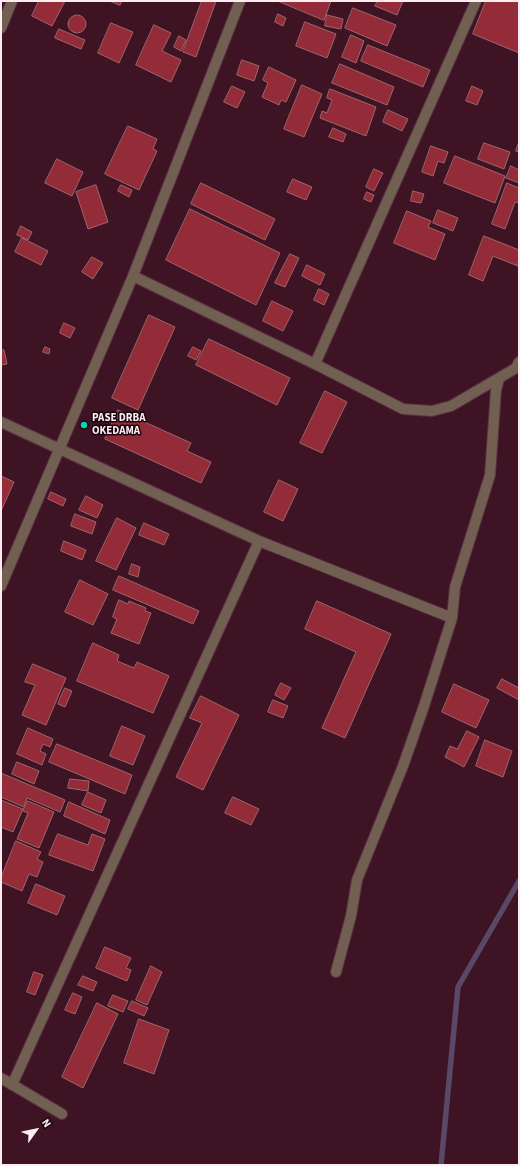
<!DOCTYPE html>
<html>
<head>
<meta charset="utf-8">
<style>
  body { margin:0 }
  #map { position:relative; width:520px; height:1166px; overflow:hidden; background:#3e1425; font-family:"Source Sans 3",sans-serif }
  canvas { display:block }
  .frame { position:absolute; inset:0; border:2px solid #feecf1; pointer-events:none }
  .north { position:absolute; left:16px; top:1110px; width:40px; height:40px; -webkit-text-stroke:3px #1a070e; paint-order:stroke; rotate:57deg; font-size:11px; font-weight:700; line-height:16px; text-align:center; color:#feecf1 }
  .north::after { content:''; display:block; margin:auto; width:14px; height:18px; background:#feecf1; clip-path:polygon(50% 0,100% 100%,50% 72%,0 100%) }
</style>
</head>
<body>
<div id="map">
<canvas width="520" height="1166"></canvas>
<div class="frame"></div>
<div class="north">N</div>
</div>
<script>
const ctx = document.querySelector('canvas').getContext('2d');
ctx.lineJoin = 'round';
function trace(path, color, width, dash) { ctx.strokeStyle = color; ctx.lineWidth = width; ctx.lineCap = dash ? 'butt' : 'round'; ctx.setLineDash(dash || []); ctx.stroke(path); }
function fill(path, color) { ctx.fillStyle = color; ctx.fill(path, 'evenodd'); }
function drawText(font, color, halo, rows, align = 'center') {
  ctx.font = font + ' "Source Sans 3",sans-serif'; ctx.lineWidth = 3; ctx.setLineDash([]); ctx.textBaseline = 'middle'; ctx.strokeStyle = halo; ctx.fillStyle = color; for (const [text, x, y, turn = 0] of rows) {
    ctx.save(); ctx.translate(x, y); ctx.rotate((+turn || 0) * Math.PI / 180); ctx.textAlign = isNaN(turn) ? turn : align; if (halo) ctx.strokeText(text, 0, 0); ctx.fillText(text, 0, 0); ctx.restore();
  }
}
const stream = new Path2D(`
  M441 1165 458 987 519 881`);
const building = new Path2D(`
  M39 1H65L52 26 32 16Z
  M110 1H122L120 5Z
  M202 1H216L196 57 183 52Z
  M278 1H331L324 20Z
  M378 1H403L397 15 375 6Z
  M486 1H519V53L473 34Z
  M353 8 396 25 387 46 345 28Z
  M278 14 286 18 283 26 275 22Z
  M327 15 343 19 341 29 325 26Z
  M68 24a9 9 0 1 1 18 0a9 9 0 1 1-18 0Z
  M305 22 336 34 327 58 296 46Z
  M111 23 133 32 119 63 98 53Z
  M154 25 171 33 162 51 181 60 171 82 136 65Z
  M59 29 85 40 81 49 55 38Z
  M351 35 364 41 356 63 342 57Z
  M179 36 186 40 181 51 174 47Z
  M368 45 430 70 423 87 361 61Z
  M242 60 259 66 254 81 237 75Z
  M340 64 394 87 387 105 332 83Z
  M269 67 296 80 286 102 281 100 279 105 262 97 268 83 263 80Z
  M302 85 322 94 304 137 284 129Z
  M232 86 245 92 237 108 224 102Z
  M472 86 483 91 477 105 466 101Z
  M330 89 376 107 366 136 320 118 322 111 327 113 332 100 327 98Z
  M388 110 408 119 402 131 383 122Z
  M128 126 157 139 153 149 157 151 139 190 105 174Z
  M333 128 346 134 343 142 329 137Z
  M519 142V152L516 151Z
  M484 143 510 152 504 169 478 159Z
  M431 146 448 152 444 163 438 161 433 176 422 172Z
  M455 156 505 176 495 203 444 183Z
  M57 159 83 172 72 196 45 183Z
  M511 166 519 170V183L506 178Z
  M374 169 383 173 374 191 366 187Z
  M293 179 312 187 306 200 287 192Z
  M201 183 275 219 265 240 191 204Z
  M507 183 519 188V203L515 202 505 229 492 224Z
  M96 185 108 222 88 229 76 192Z
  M121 185 132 190 129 197 118 191Z
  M413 191 424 194 421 203 411 201Z
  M367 192 374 195 371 202 364 199Z
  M190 209 280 253 256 305 166 260Z
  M438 210 458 218 453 231 433 223Z
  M407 211 431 221 428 227 445 234 435 260 394 243Z
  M21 226 32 232 28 240 17 235Z
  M484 236 519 250 518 266 493 256 483 281 469 275Z
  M22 238 48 251 41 265 15 252Z
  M290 254 299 258 285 287 275 283Z
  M92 257 103 263 93 279 82 272Z
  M307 265 325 274 320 285 302 276Z
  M319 289 329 294 324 305 314 300Z
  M272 301 293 311 283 331 263 321Z
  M149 315 175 327 138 410 112 398Z
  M64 323 75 328 70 338 60 333Z
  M209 339 290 378 277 405 196 365Z
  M45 347 50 349 49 354 43 352Z
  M193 347 201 351 196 360 188 356Z
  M4 350 7 364 1 365V351Z
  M325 391 347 402 322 453 300 443Z
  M118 410 191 443 187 451 211 462 201 483 105 439Z
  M1 476 14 482 1 511Z
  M279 480 298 489 283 521 264 512Z
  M51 492 66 499 63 506 48 499Z
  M86 496 103 505 97 518 79 510Z
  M75 514 96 522 92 534 71 526Z
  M117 518 136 528 116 570 96 561Z
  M144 523 169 534 164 545 139 535Z
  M64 541 86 550 82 560 61 551Z
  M132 564 140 567 138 577 129 574Z
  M119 576 199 611 193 624 113 590Z
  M80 580 108 594 93 625 65 612Z
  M119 600 128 604 129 601 146 608 145 611 151 613 139 644 111 633 117 619 113 617Z
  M317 601 391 634 345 738 322 728 356 652 305 629Z
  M93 643 119 655 117 661 134 668 137 662 169 676 153 713 77 681Z
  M33 664 66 678 46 725 22 715 35 685 25 682Z
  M502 679 519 688V700L497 688Z
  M281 683 291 688 284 700 275 695Z
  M454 684 489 700 476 728 442 712Z
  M65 688 72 691 65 707 58 704Z
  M201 696 239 715 203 790 176 777 202 723 190 718Z
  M273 700 288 706 283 718 268 712Z
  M122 726 145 736 133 765 110 756Z
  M28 728 53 739 50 747 43 744 40 751 46 754 42 765 17 754Z
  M467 731 479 737 464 767 445 757 450 746 457 749Z
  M485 740 512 751 503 777 476 766Z
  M57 744 132 775 125 794 49 762Z
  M17 762 39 771 34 784 12 774Z
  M1 773 65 800 60 812 27 798 24 807 1 797Z
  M70 779 89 781 88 791 68 788Z
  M88 792 106 800 101 813 82 805Z
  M233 797 259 809 251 825 225 813Z
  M1 800 23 809 13 832 1 827Z
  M28 801 54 812 39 848 17 839 28 813 23 811Z
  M69 802 110 820 105 834 64 816Z
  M58 834 88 845 92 834 105 839 93 871 49 855Z
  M16 841 41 852 37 859 43 862 37 877 29 874 22 891 1 882V878Z
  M36 884 65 896 57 915 28 903Z
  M105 947 131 958 126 968 131 970 127 981 96 968Z
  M151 966 162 972 147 1005 136 1000Z
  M34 972 43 975 35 995 27 992Z
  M83 976 97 982 93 991 78 985Z
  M73 993 82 997 75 1014 65 1010Z
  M113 995 128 1001 123 1012 108 1006Z
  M132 1001 148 1008 144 1016 128 1009Z
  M97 1003 118 1014 83 1088 62 1077Z
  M139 1019 169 1030 154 1074 124 1063Z`);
const minor = new Path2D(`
  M1 28 12 1
  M133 276 315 364 403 409 432 411 451 406 516 368 519 362
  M315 364 476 1
  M1 422 259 541 452 618
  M1 586 133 276 240 1
  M336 972 351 916 357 880 403 766 424 706 452 618 455 587 490 475 496 390 499 379
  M1 1078 62 1114
  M12 1085 259 541`);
const markers = [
  [84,425,4,"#04d5b6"]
];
const poiNames = [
  ["PASE DRBA",92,419],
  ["OKEDAMA",92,432]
];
trace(stream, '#594866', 5.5);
fill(building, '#932b39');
trace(building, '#9d6769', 1);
trace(minor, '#593242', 12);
trace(minor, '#715f52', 10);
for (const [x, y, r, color] of markers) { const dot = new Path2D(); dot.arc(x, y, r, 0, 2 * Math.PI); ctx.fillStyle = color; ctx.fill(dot); trace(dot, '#1a070e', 1.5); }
drawText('bold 11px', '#feecf1', '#1a070e', poiNames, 'left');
</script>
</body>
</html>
